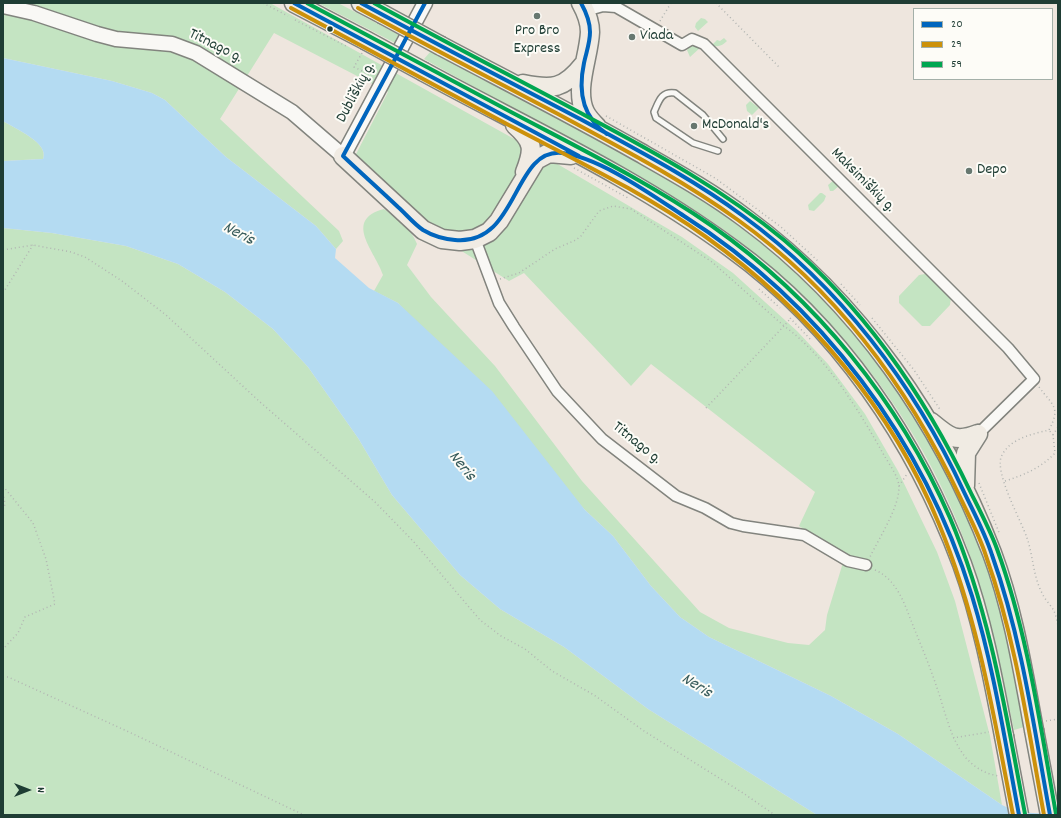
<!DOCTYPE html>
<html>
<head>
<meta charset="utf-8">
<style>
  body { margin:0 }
  #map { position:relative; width:1061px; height:818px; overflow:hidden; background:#eee6de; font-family:Dekko,sans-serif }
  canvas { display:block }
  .frame { position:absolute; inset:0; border:4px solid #1f3d34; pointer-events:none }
  .legend { position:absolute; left:913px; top:8px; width:140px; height:72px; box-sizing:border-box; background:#fdfcf7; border:1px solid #a4b0a9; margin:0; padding:5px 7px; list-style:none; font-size:12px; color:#1f3d34 }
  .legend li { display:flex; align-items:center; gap:8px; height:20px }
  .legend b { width:20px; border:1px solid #a4b0a9 }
  .north { position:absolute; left:8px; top:770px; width:40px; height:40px; -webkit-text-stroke:3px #fdfcf7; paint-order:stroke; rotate:90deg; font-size:11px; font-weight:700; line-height:16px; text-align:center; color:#1f3d34 }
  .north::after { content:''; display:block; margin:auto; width:14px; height:18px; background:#1f3d34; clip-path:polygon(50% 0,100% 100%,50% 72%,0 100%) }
</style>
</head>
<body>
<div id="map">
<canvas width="1061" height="818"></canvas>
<div class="frame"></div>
<ul class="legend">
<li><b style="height:5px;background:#0065bd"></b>20</li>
<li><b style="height:5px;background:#cc910a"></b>29</li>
<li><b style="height:5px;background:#00a651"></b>59</li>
</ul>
<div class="north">N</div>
</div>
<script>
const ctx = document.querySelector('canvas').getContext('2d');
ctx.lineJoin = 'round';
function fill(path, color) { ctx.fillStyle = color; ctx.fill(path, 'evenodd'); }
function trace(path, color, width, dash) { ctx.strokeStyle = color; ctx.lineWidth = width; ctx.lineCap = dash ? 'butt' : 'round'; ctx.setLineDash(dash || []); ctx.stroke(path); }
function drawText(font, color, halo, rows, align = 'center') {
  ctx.font = font + ' Dekko,sans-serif'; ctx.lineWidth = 4; ctx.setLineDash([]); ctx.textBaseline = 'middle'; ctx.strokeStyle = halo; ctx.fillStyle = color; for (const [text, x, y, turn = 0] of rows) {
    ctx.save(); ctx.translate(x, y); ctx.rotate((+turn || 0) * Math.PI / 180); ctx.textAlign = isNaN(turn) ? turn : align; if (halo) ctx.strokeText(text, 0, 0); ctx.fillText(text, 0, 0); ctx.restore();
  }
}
const green = new Path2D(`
  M3 3H270L525 145 682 237 733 273 797 331 828 364 865 414 898 471 937 552 955 601 990 736 1002 805 898 734 831 696 709 637 680 617 651 586 613 536 585 510 398 303 374 291 383 275C376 252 342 220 384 209 399 219 410 227 417 244L407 265 431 297 495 366 582 481 700 612 729 628 788 643 809 645 825 630 827 615 845 556 799 526 815 492 651 364 631 386 524 273 509 281 430 231 354 158 388 92 274 33 220 119 339 231 343 241 336 249 316 226 226 157 165 100 152 93 112 81 3 58Z
  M318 3H338L399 35 395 43Z
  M701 18 705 19 708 22 698 31 695 27 696 23Z
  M724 38 727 41C723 45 718 48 712 45L717 40 720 41Z
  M691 44 701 47 690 57 687 50Z
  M431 51 657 170 716 209 781 258 841 316 901 391 945 467 979 541 995 587 1007 634 1024 727 1014 730C1001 669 989 607 967 547 924 428 843 321 743 244 696 207 641 179 589 151 534 120 479 90 424 59Z
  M750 101 759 108 752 115 747 111 746 105Z
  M3 121C14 128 50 143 43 159L3 161Z
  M834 180 839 186 833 191H830L828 185Z
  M820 193H822L826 196 824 201 814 211 809 210 808 205Z
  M3 228 52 233 126 246 178 264 225 292 273 329 308 367 358 438 392 495 460 575 500 609 564 647 648 709 817 815H3Z
  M925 274 930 277 951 297 950 305 930 326H922L899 303V296L919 275Z`);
const water = new Path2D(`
  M3 58 112 81 152 93 165 100 226 157 316 226 336 249 335 258 369 288 398 303 492 391 585 510 613 536 651 586 680 617 709 637 831 696 898 734 1002 805C1022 815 1037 812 1058 815H817L648 709 564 647 500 609 460 575 392 495 358 438 308 367 273 329 225 292 178 264 126 246 52 233 3 228V161L43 159C50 143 14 128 3 121Z`);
const path = new Path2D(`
  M263 3 288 16
  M716 3 779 67
  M295 20 346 46
  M660 21 671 3
  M362 53 354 67 372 76
  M606 116 715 178 781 227 818 261
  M574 168 628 198
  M3 250 33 245 71 252 85 257 122 281 166 315 260 402 375 502 413 541 480 620 501 636 525 649 552 671 594 695 644 731 743 793 775 815
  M500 279 519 273 555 249 576 240 581 236 599 211 613 206 631 209 712 262 784 326 791 318
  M841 284 860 305
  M759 289 780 308
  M3 293 33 245
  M790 318 812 341
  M872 318 914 370 941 411
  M1039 387C1053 406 1061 407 1049 430 1033 434 1011 438 1002 455 993 471 1021 520 1027 538 1033 555 1033 576 1042 593 1045 600 1051 605 1054 611 1056 615 1057 621 1058 626
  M706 408 784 326C826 356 860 412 885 457 890 465 899 478 899 487 899 508 879 538 870 557
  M1053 435 1058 427
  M1005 481C1024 475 1041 468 1055 453L1053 435 1049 430
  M979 483 1000 535
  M3 486 33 523 46 559 55 604 25 617 18 633 3 649
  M899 486 907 474
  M3 493 5 504 3 510
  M875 570C896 579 904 602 912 623 920 643 929 664 936 685 949 721 954 769 999 776
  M3 677H8L129 732 304 815
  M1046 721 1058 719
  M953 738 989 732`);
const lane = new Path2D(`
  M718 151 693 143 656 118 654 112C659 101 661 91 675 93L703 115 723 139`);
const street = new Path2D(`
  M585 11 603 6 616 7 682 45 692 39 704 44 1008 348 1034 379 978 434
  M475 239 499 303 514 327 557 391 602 439 676 496 705 508 731 523 743 526 804 535 848 561 866 565`);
const secondary = new Path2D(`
  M3 6 34 13 97 34 116 39 172 44 196 53 292 112 343 156 425 3`);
const highway = new Path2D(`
  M294 3 365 40
  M361 3 382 14
  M581 3C586 12 590 22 590 32 589 57 574 89 585 112 588 118 593 123 597 127
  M441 46C507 81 574 115 639 152 676 173 712 193 745 218 859 302 941 421 992 553 1013 609 1023 671 1034 730
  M424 72C527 128 636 178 731 248 839 326 916 441 962 564 982 619 993 678 1004 736
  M523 84C552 90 564 89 583 65
  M515 125C534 142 534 149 525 172
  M343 156 423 230 442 239 460 241 475 239 489 232 499 221 536 160 549 153 571 155
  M931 422C949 437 955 443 978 434
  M965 486 966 453 978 434`);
const highwayBridge = new Path2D(`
  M382 14 441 46
  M365 40 424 72
  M1034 730 1050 815
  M1004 736 1019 815`);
const bus1 = new Path2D(`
  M294 3 579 156
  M361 3C434 43 508 81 582 120 637 150 693 179 743 216 840 287 914 384 964 492 974 513 985 533 992 555 1022 639 1034 728 1050 815
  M425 3 343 156C361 173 380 190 398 207 406 214 414 224 423 230 433 236 444 239 455 240 519 246 512 148 562 153 599 157 652 195 684 216 821 303 924 441 972 596 994 668 1005 742 1019 815
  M581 3C586 12 590 22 590 32 590 43 586 53 584 63 578 91 582 117 607 134`);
const bus2 = new Path2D(`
  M291 8C363 46 434 85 505 123 573 159 643 192 706 237 807 309 892 409 939 524 978 618 994 717 1013 815
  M358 8C424 44 491 79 558 114 619 147 681 179 738 220 837 291 910 390 961 499 970 518 980 537 986 556 1016 640 1028 728 1044 815`);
const bus3 = new Path2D(`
  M307 3C375 39 443 76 511 112 579 148 648 182 712 226 816 299 899 401 950 518 990 612 1006 714 1025 814
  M374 3C445 42 517 79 588 117 656 153 725 191 784 240 865 309 926 398 971 493 980 511 990 530 997 549 1028 634 1040 725 1056 814`);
const markers = [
  [537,16,4,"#677870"],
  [330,29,3.5,"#1f3d34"],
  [632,37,4,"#677870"],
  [694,126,4,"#677870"],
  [969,171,4,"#677870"]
];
const poiNames = [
  ["Pro Bro",537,32,"center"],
  ["Express",537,50,"center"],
  ["Viada",640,37],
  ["McDonald's",702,126],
  ["Depo",977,171]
];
const streetNames = [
  ["Titnago g.",215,47,27],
  ["Dubliškių g.",357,93,-62],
  ["Maksimiškių g.",862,181,45],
  ["Titnago g.",636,444,39]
];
const waterNames = [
  ["Neris",238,235,28],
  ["Neris",461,467,51],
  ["Neris",696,687,32]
];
fill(green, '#c4e4c2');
fill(water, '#b4dbf2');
trace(lane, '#82847e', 8);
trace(street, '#82847e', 13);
trace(secondary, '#82847e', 17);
trace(highway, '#82847e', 21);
trace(path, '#b2b5b2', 1.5, [1, 3]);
trace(lane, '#f9f8f5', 5);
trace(street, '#f9f8f5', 10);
trace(secondary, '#f9f8f5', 14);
trace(highway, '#f0ebe3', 18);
trace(highwayBridge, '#82847e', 21, []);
trace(highwayBridge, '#f0ebe3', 18);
trace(bus1, '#0065bd', 4);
trace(bus2, '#cc910a', 4);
trace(bus3, '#00a651', 4);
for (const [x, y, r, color] of markers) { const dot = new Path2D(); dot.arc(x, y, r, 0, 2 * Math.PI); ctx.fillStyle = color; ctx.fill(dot); trace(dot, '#fdfcf7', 1.5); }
drawText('16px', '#1f3d34', '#fdfcf7', poiNames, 'left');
drawText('16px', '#1f3d34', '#fdfcf7', streetNames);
drawText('italic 17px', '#385c5c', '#fdfcf7', waterNames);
</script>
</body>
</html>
